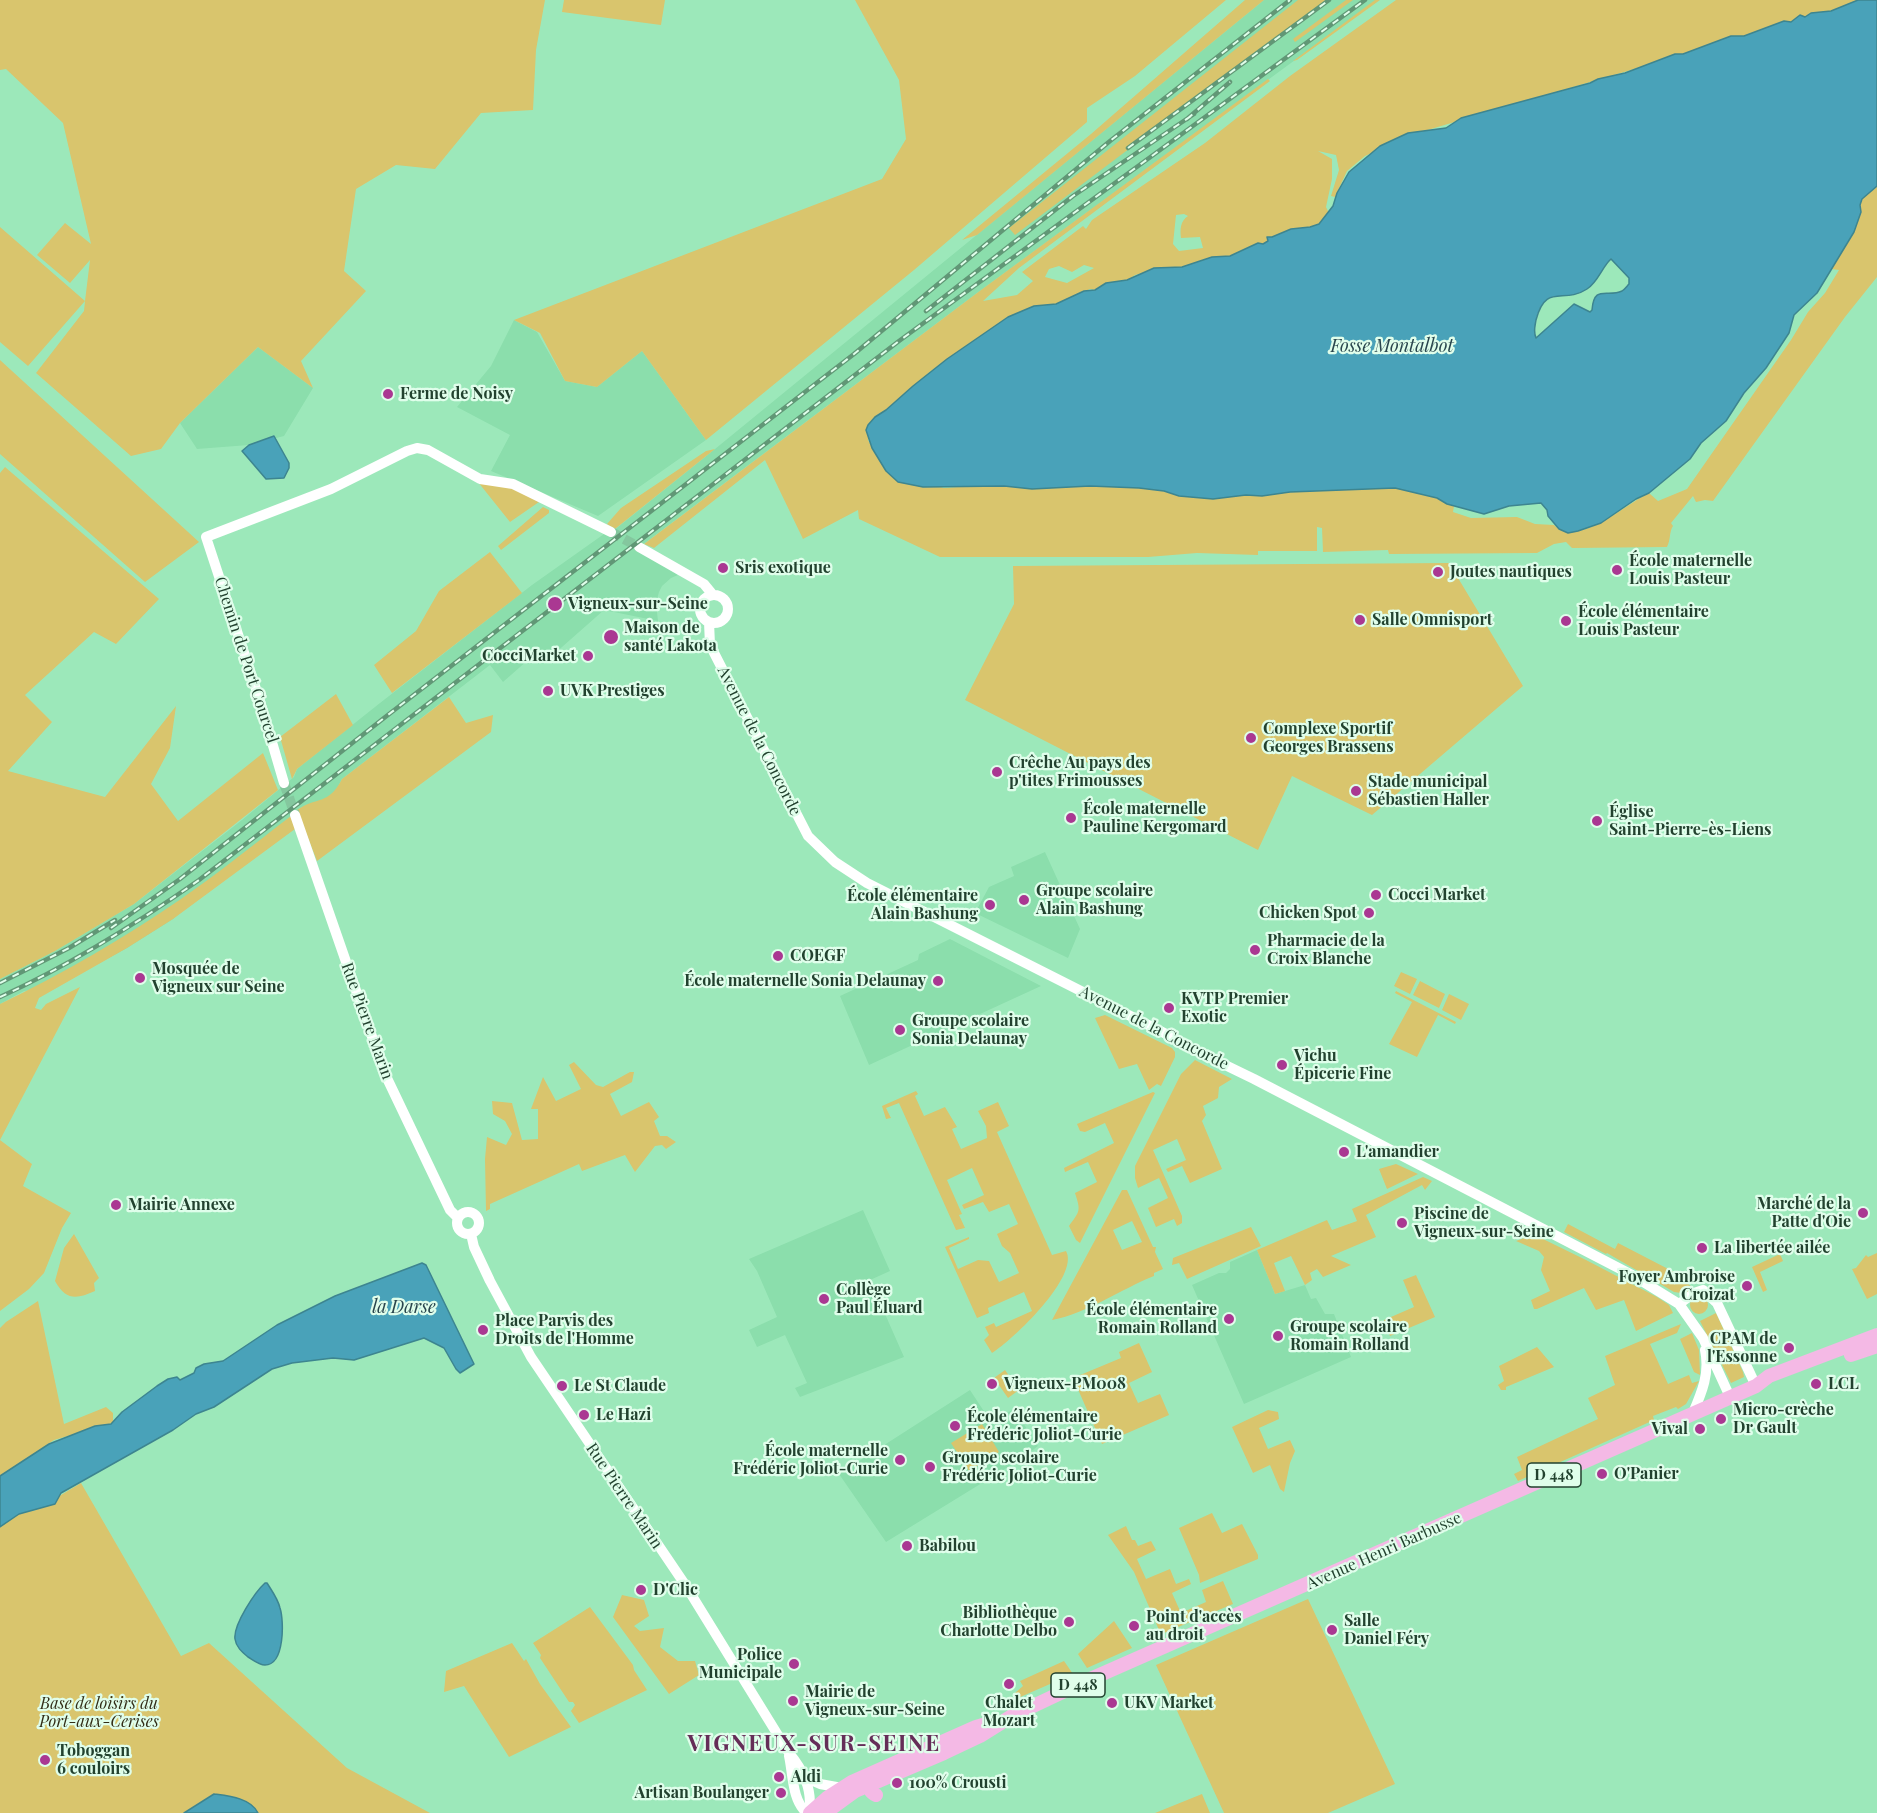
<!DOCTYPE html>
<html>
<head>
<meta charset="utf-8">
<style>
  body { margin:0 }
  canvas { display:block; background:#9ce8ba }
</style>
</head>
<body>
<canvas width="1877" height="1813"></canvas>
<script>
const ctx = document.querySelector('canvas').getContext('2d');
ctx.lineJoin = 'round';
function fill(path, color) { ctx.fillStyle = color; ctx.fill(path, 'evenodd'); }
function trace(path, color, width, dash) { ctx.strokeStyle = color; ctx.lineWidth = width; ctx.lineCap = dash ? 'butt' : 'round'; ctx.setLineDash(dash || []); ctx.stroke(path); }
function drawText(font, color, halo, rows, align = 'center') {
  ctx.font = font + ' "Playfair Display",serif'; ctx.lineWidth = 4.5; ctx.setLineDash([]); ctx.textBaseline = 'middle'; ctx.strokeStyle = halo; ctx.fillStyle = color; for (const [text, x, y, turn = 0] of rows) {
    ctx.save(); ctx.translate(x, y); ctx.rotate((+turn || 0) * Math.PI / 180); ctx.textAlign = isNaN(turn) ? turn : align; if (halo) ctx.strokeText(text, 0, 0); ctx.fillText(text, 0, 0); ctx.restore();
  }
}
const built = new Path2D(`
  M1264 0H1377L977 293 637 549 678 575 671 578 662 586 659 592 656 603 658 621 604 610 545 662 536 653 503 682 490 665 342 779 335 792 322 801 300 808 173 919 127 948 57 986 24 991 0 1004V979L55 951 134 904 242 820 294 777 297 769 380 703 532 585 604 534 608 535 715 449Z
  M514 320 537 332 565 381 597 387 642 351 706 440 598 516 491 471 510 435 457 407 491 366Z
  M258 347 313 388 284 436 249 445 197 449 180 423Z
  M1045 852 1080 929 1068 958 975 913 989 887 1014 876 1011 867Z
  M950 939 1041 986 869 1065 840 996 918 960 919 954Z
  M863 1210 890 1271 870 1280 904 1357 800 1397 795 1388 807 1383 785 1335 757 1347 749 1330 777 1317 757 1271 749 1259Z
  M1257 1250 1275 1294 1305 1285 1311 1299 1316 1298 1325 1314H1334L1351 1357 1244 1404 1192 1285 1219 1273H1226L1230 1269V1262Z
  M970 1390 991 1422 1014 1409 1038 1446 1021 1459 886 1542 839 1474Z`);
const green = new Path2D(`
  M0 0H545L536 50 533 110 481 113 435 169 396 165 356 189 344 271 366 291 301 361 313 388 258 347 180 423 161 449 131 456 36 373 84 311 85 301 28 366 0 342V227L85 301 90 260 70 283 37 255 65 223 91 244 63 123 6 69 0 70Z
  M564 0H665L661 25 562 12Z
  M855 0H1226L1135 76 1087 108V122L914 270 706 440 642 351 597 387 565 381 540 333 514 320 882 179 906 139 899 80Z
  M1245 0H1264L977 235 962 240 1091 134Z
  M1298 0H1326L1015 235 1009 228Z
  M1346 0H1353L1295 42 1293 39Z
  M1375 0H1380L1297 60 1293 61Z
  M1396 0H1858L1831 11 1414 134 1365 156 1347 171 1335 197 1331 196 1339 170 1336 155 1318 151 1332 159V179L1326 207 1337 230 1207 263 1206 259 1182 267H1165L1135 275 1128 280 1106 283 1095 290 1090 289 1056 304 1034 306 1008 317 931 371 886 410 875 417 868 440 886 471 944 488 972 486H1004L1032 489 1090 486 1139 488 1164 491 1179 496 1213 499 1246 495 1262 496 1290 492 1395 488 1437 498 1454 506 1453 512 1471 518 1517 517 1535 524 1554 525C1577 549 1627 503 1649 493L1658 501 1687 489 1791 340 1808 312 1825 293 1839 270 1831 269 1854 232 1861 212 1860 205 1862 199 1877 186V277L1845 317 1713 501 1705 500 1696 502 1693 496 1671 523 1673 526C1669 532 1671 539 1667 547L1572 548 1566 542 1554 544 1537 553 1389 554 1388 550 1323 552 1322 528 1317 527V551H1258V555L1197 553 1148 557H940L859 519 858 510 803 539 765 460 654 548 644 544 977 293 1268 79 1270 81 1019 268 983 301 1017 295 1033 281 1022 272 1083 226 1086 229 1092 220 1205 143 1290 76ZM1184 214 1188 216C1180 221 1180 230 1181 238L1200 237 1203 248 1179 251 1173 244 1176 215ZM1084 265 1094 268 1067 283 1045 277 1049 269 1059 266 1072 272Z
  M0 360 199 542 145 582 0 454Z
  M715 449 615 529 607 524 621 508 706 451Z
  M5 467 159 599 116 644 94 632 25 695 52 722 8 771 105 797 176 706 170 748 151 784 178 821 263 753 278 790 134 904 55 951 0 979V473Z
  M478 482 511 487 539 502 510 522Z
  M543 507 549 510V513L501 550 498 546Z
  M490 552 522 593 392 693 374 665 416 631 439 591Z
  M1449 563 1523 686 1372 815 1292 776 1258 850 965 700 1014 604 1013 566Z
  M336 694 353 725 297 769 292 779 280 737Z
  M449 697 466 723 493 715 491 732 317 861 297 810C317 796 328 806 342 779Z
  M291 816 295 829 173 919 127 948 39 998 35 1008 41 1010 46 1004 80 987 0 1140 32 1164 23 1186 71 1213 62 1228 44 1273 29 1289 0 1311V1004C62 974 124 938 181 899 219 873 254 844 291 816Z
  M1401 972 1417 979 1410 994 1394 986Z
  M1420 981 1445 994 1439 1008 1413 995Z
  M1396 991 1456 1022 1455 1024 1438 1015 1417 1057 1389 1044 1412 1002 1395 993Z
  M1449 994 1469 1004 1461 1020 1442 1010Z
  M1105 1015 1172 1048 1175 1052V1057L1161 1086 1157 1084 1149 1090 1137 1064 1119 1069 1095 1018Z
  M1195 1060 1232 1079 1219 1087 1218 1098 1203 1106 1206 1115 1202 1121 1222 1169 1190 1183 1182 1166 1168 1172 1166 1169 1186 1160 1177 1139 1153 1150 1182 1216V1223L1177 1226 1174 1219 1156 1227 1148 1208 1168 1198 1159 1178 1138 1188 1135 1178V1166L1181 1074Z
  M574 1062 596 1085 603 1087 630 1072H634L632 1082 610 1094 621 1116 649 1102 659 1117 654 1121 660 1136H667L676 1142 666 1149 662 1145 655 1146 635 1172 625 1155 582 1171 579 1164 490 1204V1209L486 1211 485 1159 487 1137 506 1145 512 1134 505 1121 493 1114 492 1101 512 1103 522 1140 538 1139V1109H531L543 1077 556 1101 581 1089 569 1065Z
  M916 1091 918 1094 915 1096 924 1116 945 1107 957 1127 952 1129 961 1149 987 1138 986 1126 978 1111 998 1102 1009 1126 997 1132 1052 1255 1066 1251C1080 1276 1013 1340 992 1353L984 1340 989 1335 985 1327 994 1323 996 1327 1032 1311 1024 1292 988 1308 989 1313 977 1318 945 1247 969 1237V1239L949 1248 958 1269 978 1260 989 1261 999 1282 1019 1273 1010 1253 1002 1246 997 1234 1018 1224 1009 1204 989 1212 983 1202 964 1209 962 1205 964 1204 984 1195 972 1168 947 1180 962 1214 959 1215 965 1228 956 1230 899 1103 886 1108 891 1118 886 1119 882 1106Z
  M1153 1092 1155 1093 1080 1243 1076 1240 1069 1226C1080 1211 1081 1211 1075 1193L1097 1182 1088 1162 1065 1172 1064 1168 1114 1143 1105 1123 1085 1132 1080 1131 1077 1124Z
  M1396 1164 1418 1174 1387 1189 1379 1169Z
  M1423 1177 1432 1181 1425 1190 1422 1185 1366 1215 1376 1237 1331 1256 1351 1265 1323 1277 1317 1269 1310 1273 1312 1280 1305 1285 1291 1256 1274 1263 1285 1291 1275 1294 1257 1250 1327 1220 1332 1230 1357 1221 1352 1209Z
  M1122 1190H1127L1153 1247H1156L1155 1252 1163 1269 1154 1273V1276C1121 1289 1088 1313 1052 1320ZM1132 1221 1142 1242 1122 1250 1113 1230Z
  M1568 1224 1615 1249 1618 1243 1674 1272 1693 1288 1692 1291 1681 1293 1674 1292 1607 1253 1606 1254 1564 1232Z
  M1251 1227 1261 1246 1187 1279 1179 1263 1172 1265 1173 1258Z
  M74 1234 99 1278 94 1283 95 1291C77 1299 66 1301 55 1281L64 1248Z
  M1527 1237 1543 1239 1586 1260 1657 1297 1669 1305 1673 1313 1636 1331 1624 1300 1596 1310 1584 1288 1537 1309H1534L1531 1300 1550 1291 1541 1270 1544 1257 1539 1251 1516 1241Z
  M1877 1253V1294L1867 1299 1852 1269 1856 1268 1866 1255 1868 1257Z
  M1780 1254 1783 1261 1760 1272 1767 1290 1763 1292 1752 1267Z
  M1416 1275 1435 1317 1390 1336 1384 1320 1414 1307 1403 1280Z
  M1690 1305a9 9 0 1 1 18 0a9 9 0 1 1-18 0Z
  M38 1301 64 1424 106 1407 113 1413V1423L54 1440 0 1477V1328L6 1322Z
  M1716 1313 1743 1372 1744 1377 1731 1383 1700 1321Z
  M1681 1324 1677 1333 1650 1344 1668 1384 1689 1375 1692 1383 1699 1381 1686 1404 1678 1409 1676 1407 1653 1416 1654 1420 1518 1481 1514 1474 1522 1470 1517 1457 1598 1419 1588 1398 1615 1385 1605 1356Z
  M1692 1333 1699 1350 1700 1375 1694 1372 1680 1339Z
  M1139 1343 1152 1372 1129 1383 1138 1403 1160 1394 1169 1415 1102 1444 1073 1378 1121 1358 1119 1352Z
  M1537 1347 1554 1367 1506 1387V1390H1501L1498 1385 1504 1381 1499 1366Z
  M1005 1370 1019 1390 1008 1398 994 1378Z
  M1268 1410 1278 1412 1279 1419 1259 1428 1268 1449 1290 1440 1295 1451 1290 1463 1284 1492 1280 1489 1270 1465 1253 1473 1232 1427Z
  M982 1424 999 1452 969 1471 951 1443Z
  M81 1483 181 1656 209 1643 347 1768 430 1813H0V1527L19 1514 36 1510Z
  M1212 1513 1222 1533 1242 1524 1258 1555V1559L1200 1583 1199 1575 1179 1528Z
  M1126 1526 1132 1540H1135L1138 1546 1151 1541 1156 1550 1137 1559 1146 1579 1170 1569 1176 1584 1189 1579 1191 1584 1172 1593 1181 1613 1206 1602 1202 1590 1223 1581 1233 1604 1164 1633 1159 1630 1134 1572 1108 1535Z
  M622 1595 644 1600 649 1616 634 1626 640 1631 664 1628 660 1647 678 1661H695L699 1675 669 1694 613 1617Z
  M1308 1599 1395 1784 1328 1813H1224L1156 1665Z
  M590 1607 633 1665 634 1670 647 1690 579 1723 571 1711 575 1705 573 1702H569L540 1658 541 1655 533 1643Z
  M1114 1621 1132 1648 1087 1668 1078 1654Z
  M512 1643 524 1661 526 1659 540 1684 571 1727 509 1757 464 1686 444 1692 446 1671Z
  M1064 1661 1073 1674 1018 1698 1015 1693 1023 1686 1020 1681Z
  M1202 1794 1210 1813H1155Z`);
const water = new Path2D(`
  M1858 0H1877V186L1862 199 1860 205 1861 212 1854 232 1817 293 1794 315 1789 333 1766 368 1744 393 1726 421 1701 443 1690 459 1649 493 1636 499 1601 523 1578 531 1568 533 1559 529 1548 516 1547 510 1541 503 1509 506 1484 514 1447 504 1437 498 1395 488 1290 492 1262 496 1246 495 1213 499 1179 496 1164 491 1139 488 1090 486 1032 489 1004 486 923 487 898 482 886 471 872 448 866 430 868 425 875 417 886 410 913 386 947 359 1008 317 1034 306 1056 304 1084 291 1095 290 1106 283 1127 280 1154 268 1182 267 1212 257 1230 256 1258 243 1263 244 1268 241 1267 237H1272L1291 229 1310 227 1319 224 1333 206 1337 193 1349 172 1380 146 1408 133 1446 128 1461 118 1590 83 1598 79 1625 73 1675 54H1683L1731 36H1744L1784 21 1791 22 1800 15 1805 17 1811 13 1831 11ZM1611 259 1629 278V284C1627 286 1625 289 1622 291 1607 298 1594 284 1592 310L1590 312 1574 304 1536 338C1533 331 1535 327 1536 320 1546 282 1563 305 1587 289 1598 282 1602 267 1611 259Z
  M274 436 289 463V468L284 478 266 479 242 451 249 445Z
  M422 1263 426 1265 474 1364 460 1373 456 1369 444 1348 424 1338 354 1360 333 1358 292 1363 272 1369 214 1407 196 1414 173 1430 61 1493 55 1504 19 1514 0 1527V1476L49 1444 95 1426 111 1424 122 1412 157 1386 168 1379 177 1377 180 1380 194 1373 196 1368 204 1364 223 1361 277 1325 335 1296Z
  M265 1583H267C272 1591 278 1599 280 1608 284 1620 285 1665 265 1665 259 1665 253 1660 248 1657 242 1652 236 1647 235 1639 233 1625 255 1592 265 1583Z
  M214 1794C229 1796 251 1798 258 1813H184Z`);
const minorTunnel = new Path2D(`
  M611 532 639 547
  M284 783 295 815`);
const minor = new Path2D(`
  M639 547 704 584 713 595
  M700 609a14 14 0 1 1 28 0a14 14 0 1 1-28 0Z
  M709 622 710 645 808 836 835 862 867 883 1176 1039 1186 1046 1254 1079 1632 1275 1679 1304 1703 1338 1730 1397
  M284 783 259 698 206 537 331 489 407 451 417 448 428 450 480 479 513 484 611 532
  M295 815 385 1074 450 1210 458 1218
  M457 1223a11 11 0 1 1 22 0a11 11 0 1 1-22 0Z
  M471 1234 474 1247 490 1281 531 1357 686 1586 789 1753C803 1770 813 1789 809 1813
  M1679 1304 1694 1293 1703 1290 1717 1303 1756 1386
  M1693 1413C1702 1392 1710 1373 1705 1350
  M789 1756C793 1774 792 1801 807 1813
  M806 1778 820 1784 842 1788`);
const major = new Path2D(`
  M1851 1355 1877 1346
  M872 1778 868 1781C867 1787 871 1793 876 1795
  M810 1813 827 1798 852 1782 976 1727 993 1722
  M825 1813 855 1791 944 1753 980 1736 1012 1716 1086 1681 1756 1386 1769 1376 1877 1335`);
const rail = new Path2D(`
  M1187 119 1230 82
  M1128 148 1329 0
  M926 311 1073 196 1194 114
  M111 928 180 879 384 718 854 354 1110 141 1290 0
  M0 983 69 948 115 920
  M0 997C70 965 136 924 199 880L899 341 1365 0`);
const markers = [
  [388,394,6,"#aa3892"],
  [723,568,6,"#aa3892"],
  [1617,570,6,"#aa3892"],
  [1438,572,6,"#aa3892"],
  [555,604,8,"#aa3892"],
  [1360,620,6,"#aa3892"],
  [1566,621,6,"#aa3892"],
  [611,637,8,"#aa3892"],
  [588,656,6,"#aa3892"],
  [548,691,6,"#aa3892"],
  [1251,738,6,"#aa3892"],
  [997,772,6,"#aa3892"],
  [1356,791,6,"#aa3892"],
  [1071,818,6,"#aa3892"],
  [1597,821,6,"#aa3892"],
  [1376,895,6,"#aa3892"],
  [1024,900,6,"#aa3892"],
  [990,905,6,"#aa3892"],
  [1369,913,6,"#aa3892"],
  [1255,950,6,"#aa3892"],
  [778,956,6,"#aa3892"],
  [140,978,6,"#aa3892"],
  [938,981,6,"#aa3892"],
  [1169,1008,6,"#aa3892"],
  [900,1030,6,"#aa3892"],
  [1282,1065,6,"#aa3892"],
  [1344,1152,6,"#aa3892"],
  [116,1205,6,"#aa3892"],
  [1863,1213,6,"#aa3892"],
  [1402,1223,6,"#aa3892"],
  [1702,1248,6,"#aa3892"],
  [1747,1286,6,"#aa3892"],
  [824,1299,6,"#aa3892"],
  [1229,1319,6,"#aa3892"],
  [483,1330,6,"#aa3892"],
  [1278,1336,6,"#aa3892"],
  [1789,1348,6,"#aa3892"],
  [992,1384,6,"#aa3892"],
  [1816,1384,6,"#aa3892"],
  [562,1386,6,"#aa3892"],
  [584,1415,6,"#aa3892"],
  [1721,1419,6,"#aa3892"],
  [955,1426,6,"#aa3892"],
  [1700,1429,6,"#aa3892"],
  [900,1460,6,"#aa3892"],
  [930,1467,6,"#aa3892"],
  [1602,1474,6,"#aa3892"],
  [907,1546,6,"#aa3892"],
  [641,1590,6,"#aa3892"],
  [1069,1622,6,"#aa3892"],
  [1134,1626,6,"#aa3892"],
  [1332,1630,6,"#aa3892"],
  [794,1664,6,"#aa3892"],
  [1009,1684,6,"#aa3892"],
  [793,1701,6,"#aa3892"],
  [1112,1703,6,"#aa3892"],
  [45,1760,6,"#aa3892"],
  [779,1777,6,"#aa3892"],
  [897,1783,6,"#aa3892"],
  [781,1793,6,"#aa3892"]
];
const shields = [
  [1554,1475,54],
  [1078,1685,54]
];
const shieldNames = [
  ["D 448",1554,1475],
  ["D 448",1078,1685]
];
const poiNames = [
  ["Ferme de Noisy",400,394],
  ["École maternelle",1629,561],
  ["Louis Pasteur",1629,579],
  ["Sris exotique",735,568],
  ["Joutes nautiques",1450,572],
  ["Vigneux-sur-Seine",568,604],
  ["École élémentaire",1578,612],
  ["Louis Pasteur",1578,630],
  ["Salle Omnisport",1372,620],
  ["Maison de",624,628],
  ["santé Lakota",624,646],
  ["CocciMarket",576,656,"right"],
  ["UVK Prestiges",560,691],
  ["Complexe Sportif",1263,729],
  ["Georges Brassens",1263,747],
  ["Crêche Au pays des",1009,763],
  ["p'tites Frimousses",1009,781],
  ["Stade municipal",1368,782],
  ["Sébastien Haller",1368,800],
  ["École maternelle",1083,809],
  ["Pauline Kergomard",1083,827],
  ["Église",1609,812],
  ["Saint-Pierre-ès-Liens",1609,830],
  ["Groupe scolaire",1036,891],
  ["Alain Bashung",1036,909],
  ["Cocci Market",1388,895],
  ["École élémentaire",978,896,"right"],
  ["Alain Bashung",978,914,"right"],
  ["Chicken Spot",1357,913,"right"],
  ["Pharmacie de la",1267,941],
  ["Croix Blanche",1267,959],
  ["COEGF",790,956],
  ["Mosquée de",152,969],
  ["Vigneux sur Seine",152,987],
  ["École maternelle Sonia Delaunay",926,981,"right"],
  ["KVTP Premier",1181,999],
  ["Exotic",1181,1017],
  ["Groupe scolaire",912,1021],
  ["Sonia Delaunay",912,1039],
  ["Vichu",1294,1056],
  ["Épicerie Fine",1294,1074],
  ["L'amandier",1356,1152],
  ["Marché de la",1851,1204,"right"],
  ["Patte d'Oie",1851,1222,"right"],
  ["Mairie Annexe",128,1205],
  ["Piscine de",1414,1214],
  ["Vigneux-sur-Seine",1414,1232],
  ["La libertée ailée",1714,1248],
  ["Foyer Ambroise",1735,1277,"right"],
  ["Croizat",1735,1295,"right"],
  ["Collège",836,1290],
  ["Paul Éluard",836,1308],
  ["École élémentaire",1217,1310,"right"],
  ["Romain Rolland",1217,1328,"right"],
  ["Place Parvis des",495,1321],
  ["Droits de l'Homme",495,1339],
  ["Groupe scolaire",1290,1327],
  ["Romain Rolland",1290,1345],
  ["CPAM de",1777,1339,"right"],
  ["l'Essonne",1777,1357,"right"],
  ["Vigneux-PM008",1004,1384],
  ["LCL",1828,1384],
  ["Le St Claude",574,1386],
  ["Micro-crèche",1733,1410],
  ["Dr Gault",1733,1428],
  ["Le Hazi",596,1415],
  ["École élémentaire",967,1417],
  ["Frédéric Joliot-Curie",967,1435],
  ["Vival",1688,1429,"right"],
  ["École maternelle",888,1451,"right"],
  ["Frédéric Joliot-Curie",888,1469,"right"],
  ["Groupe scolaire",942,1458],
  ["Frédéric Joliot-Curie",942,1476],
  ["O'Panier",1614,1474],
  ["Babilou",919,1546],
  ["D'Clic",653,1590],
  ["Bibliothèque",1057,1613,"right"],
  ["Charlotte Delbo",1057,1631,"right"],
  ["Point d'accès",1146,1617],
  ["au droit",1146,1635],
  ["Salle",1344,1621],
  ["Daniel Féry",1344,1639],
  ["Police",782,1655,"right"],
  ["Municipale",782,1673,"right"],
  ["Mairie de",805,1692],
  ["Vigneux-sur-Seine",805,1710],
  ["Chalet",1009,1703,"center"],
  ["Mozart",1009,1721,"center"],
  ["UKV Market",1124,1703],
  ["Toboggan",57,1751],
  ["6 couloirs",57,1769],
  ["Aldi",791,1777],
  ["100% Crousti",909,1783],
  ["Artisan Boulanger",769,1793,"right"]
];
const streetNames = [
  ["Chemin de Port Courcel",246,660,72],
  ["Avenue de la Concorde",759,741,63],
  ["Rue Pierre Marin",367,1021,70],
  ["Avenue de la Concorde",1154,1028,27],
  ["Rue Pierre Marin",624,1496,56],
  ["Avenue Henri Barbusse",1384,1551,-24]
];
const parkNames = [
  ["Base de loisirs du",99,1704],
  ["Port-aux-Cerises",99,1722]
];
const waterNames = [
  ["Fosse Montalbot",1392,346],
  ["la Darse",404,1307]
];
const districtNames = [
  ["VIGNEUX-SUR-SEINE",814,1744]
];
fill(built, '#8bdeac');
fill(green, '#d9c56d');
fill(water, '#49a2b9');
trace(water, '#3d8590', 1.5);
trace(minorTunnel, '#84c79e', 10, [10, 5]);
trace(minor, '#fff', 10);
trace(major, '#f4b9e5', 14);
trace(rail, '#619776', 4.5);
trace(rail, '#e0feeb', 2, [7]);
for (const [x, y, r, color] of markers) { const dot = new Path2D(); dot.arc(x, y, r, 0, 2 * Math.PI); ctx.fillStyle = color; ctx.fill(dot); trace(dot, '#e0feeb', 2); }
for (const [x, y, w] of shields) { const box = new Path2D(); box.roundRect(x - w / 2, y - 12, w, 24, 4.5); ctx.fillStyle = '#e0feeb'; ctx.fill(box); trace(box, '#22422f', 1.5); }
drawText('bold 15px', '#22422f', null, shieldNames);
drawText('bold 16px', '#22422f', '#e0feeb', poiNames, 'left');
drawText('16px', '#22422f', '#e0feeb', streetNames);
drawText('italic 16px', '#322d17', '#e0feeb', parkNames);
drawText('italic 18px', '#29454d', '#e0feeb', waterNames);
ctx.letterSpacing = '1.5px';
drawText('bold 22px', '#652d58', '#e0feeb', districtNames);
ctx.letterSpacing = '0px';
</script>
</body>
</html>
